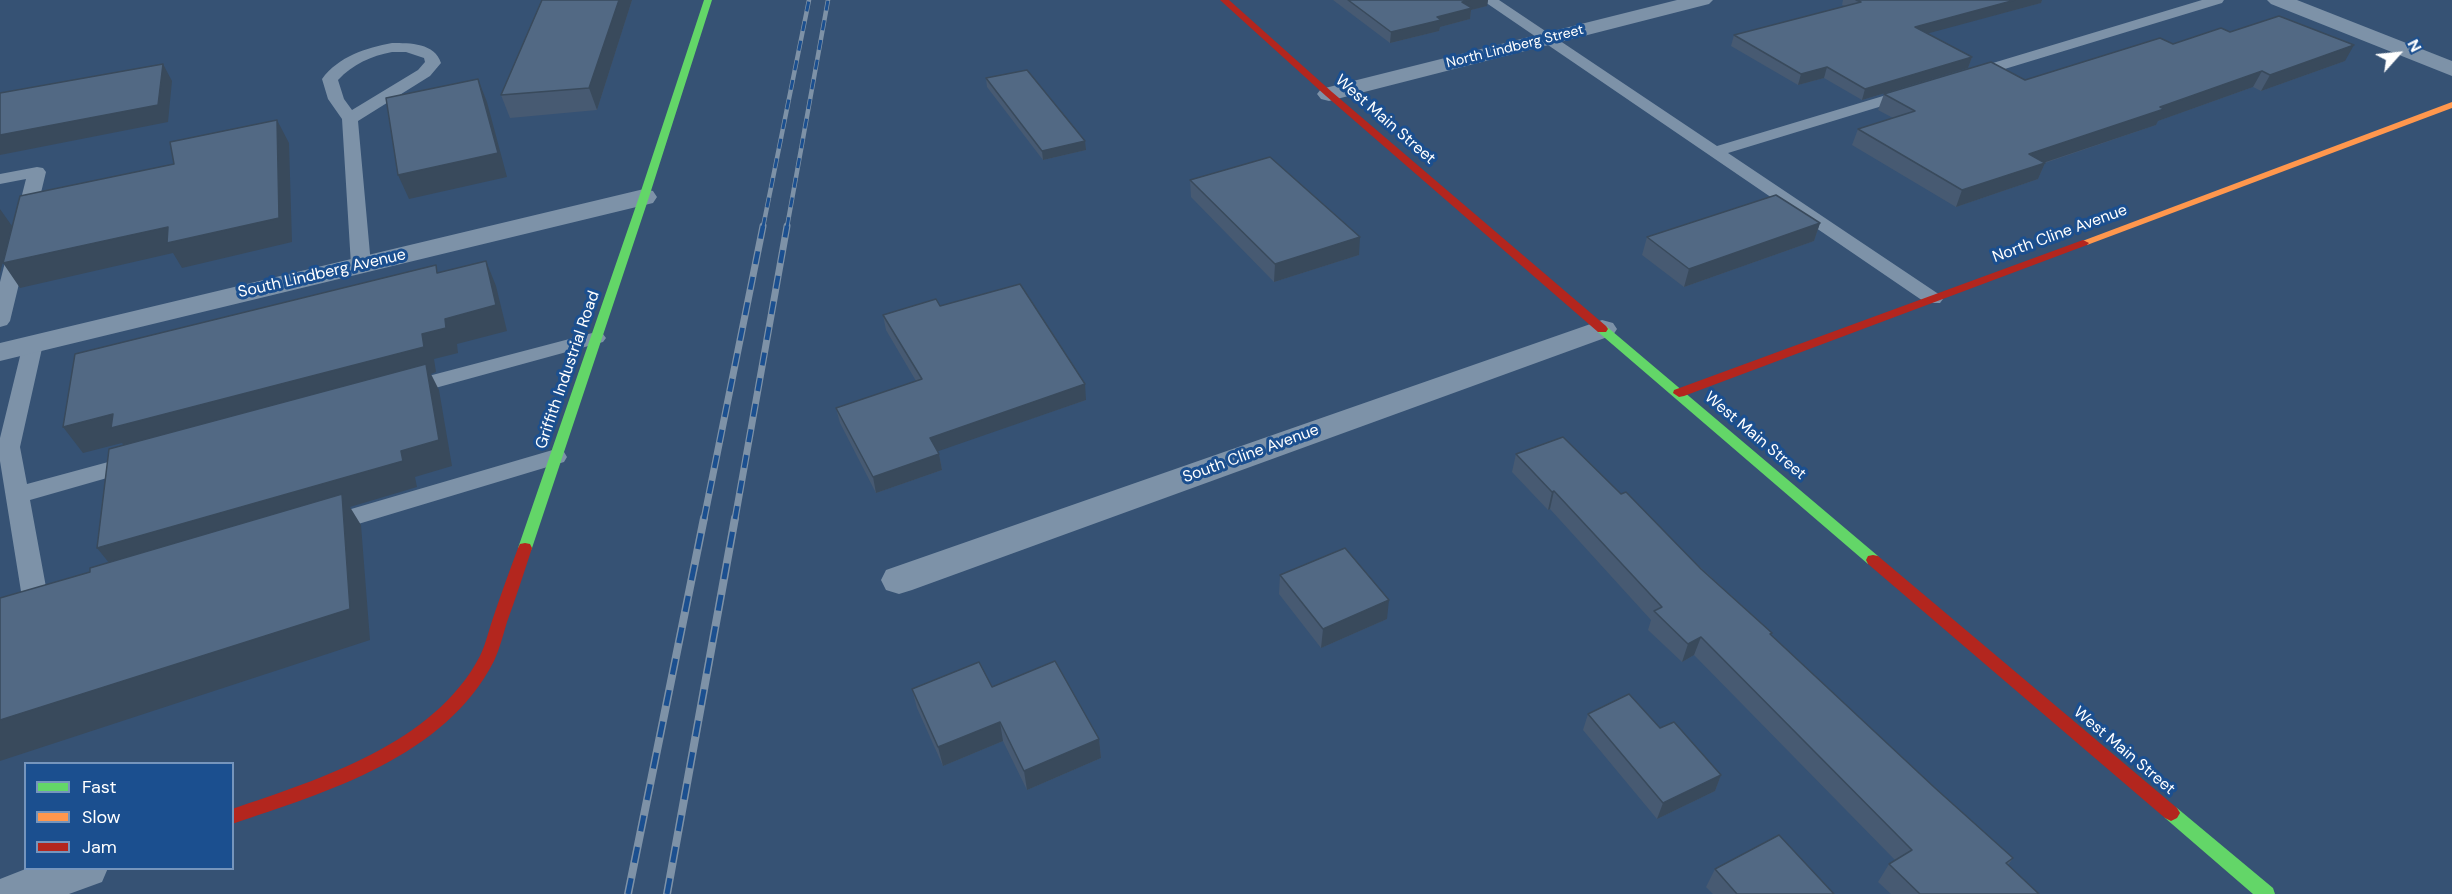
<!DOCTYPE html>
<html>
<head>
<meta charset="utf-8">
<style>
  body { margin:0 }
  #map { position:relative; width:2452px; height:894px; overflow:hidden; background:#365274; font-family:"DM Sans",sans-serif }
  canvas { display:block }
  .legend { position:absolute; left:24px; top:762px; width:210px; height:108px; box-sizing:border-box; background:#1b4f8f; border:2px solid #7695bc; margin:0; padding:8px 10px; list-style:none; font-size:18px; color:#fff }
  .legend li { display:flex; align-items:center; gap:12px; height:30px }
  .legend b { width:30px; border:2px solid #7695bc }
  .north { position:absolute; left:2368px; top:24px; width:60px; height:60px; -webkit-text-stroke:4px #1b4f8f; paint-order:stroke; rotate:63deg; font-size:16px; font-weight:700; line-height:24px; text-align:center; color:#fff }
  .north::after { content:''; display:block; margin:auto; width:21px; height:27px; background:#fff; clip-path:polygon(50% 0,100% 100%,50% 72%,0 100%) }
</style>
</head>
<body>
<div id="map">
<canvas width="2452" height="894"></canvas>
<ul class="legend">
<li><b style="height:8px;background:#63d668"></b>Fast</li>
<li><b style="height:8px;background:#ff974d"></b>Slow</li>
<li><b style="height:8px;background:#b3261e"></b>Jam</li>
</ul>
<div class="north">N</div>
</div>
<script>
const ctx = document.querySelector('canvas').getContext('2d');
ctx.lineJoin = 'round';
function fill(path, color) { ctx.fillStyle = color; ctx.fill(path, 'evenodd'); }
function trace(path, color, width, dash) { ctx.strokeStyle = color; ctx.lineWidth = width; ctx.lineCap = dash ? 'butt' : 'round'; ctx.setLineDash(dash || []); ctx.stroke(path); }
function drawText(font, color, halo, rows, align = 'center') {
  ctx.font = font + ' "DM Sans",sans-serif'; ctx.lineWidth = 6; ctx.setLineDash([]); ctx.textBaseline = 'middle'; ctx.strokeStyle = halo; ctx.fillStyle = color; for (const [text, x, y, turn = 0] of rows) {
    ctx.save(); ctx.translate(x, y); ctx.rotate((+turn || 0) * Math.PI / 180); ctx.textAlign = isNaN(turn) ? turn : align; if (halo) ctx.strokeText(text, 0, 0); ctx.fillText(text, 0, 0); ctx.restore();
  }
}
const lane = new Path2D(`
  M1482 0H1499L1717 146 1903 90H1915L1917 93 1915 96 1728 153 1940 295 1943 299 1940 303H1926Z
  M2202 0H2224L2222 3 1975 78 1969 80 1961 75 1963 72Z
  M392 43C410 43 435 43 441 63L430 76 358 121 371 265 368 269H354L351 265 342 119 328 99 322 79C339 56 366 48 392 43ZM392 52H406L424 58 425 62 418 70 352 110 344 99 338 80C353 64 371 56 392 52Z
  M37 167 43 168 46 172 10 321 7 325 0 327V282L26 179 0 184V174Z
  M596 332 603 334 606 338 603 342 406 396 398 394 395 389 398 384Z
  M33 338 40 340 43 344 20 447 27 484 134 455 142 458 145 463 142 468 30 500 48 598 55 600 59 607 55 614 37 620 28 617 24 610 0 461V438L23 344 26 340Z
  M556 449 564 452 567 457 564 462 325 534 317 531 313 525 317 519Z`);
const street = new Path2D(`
  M1677 0H1713L1709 4 1329 101 1321 99 1317 94 1321 89Z
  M2267 0H2297L2452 61V76L2271 4Z
  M644 189 653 191 657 197 653 203 0 361V343Z
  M1602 320 1613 323 1617 329 1613 335 912 590 899 594 886 590 881 580 886 570Z
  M28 868H108L102 882 69 894H0V879Z`);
const fast = new Path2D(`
  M704 0H712L649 197 532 548 530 552H520L518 548 639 197Z
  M1602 325 1606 326 1878 556 1880 560 1878 564H1868L1598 332 1596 329Z
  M2171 805 2177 808 2273 888 2275 894H2253L2165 818 2162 813 2165 808Z`);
const slow = new Path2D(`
  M2452 102V108L2087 245H2079L2077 243Z`);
const jam = new Path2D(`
  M1220 0H1229L1332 92 1606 326 1608 329 1606 332H1598L1326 96Z
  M2083 240 2089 243 2087 245 1684 396 1679 397 1673 393 1674 390Z
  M525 543 530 544 532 548C524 573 516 597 507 622 503 635 500 648 494 661 445 757 327 792 232 824V809C320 779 434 744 480 656 485 646 488 633 492 621 500 597 509 572 518 548L520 544Z
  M1873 555 1878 556 2177 808 2180 813 2177 818 2171 821 2165 818 1868 564 1866 560 1868 556Z`);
const railFar2 = new Path2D(`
  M763 227 809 0
  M787 227 828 0`);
const railFar1 = new Path2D(`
  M704 519 763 226
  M735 519 787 226`);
const rail = new Path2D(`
  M628 894 704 518
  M667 894 735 518`);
const wall = new Path2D(`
  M632 0 597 110 510 118 501 95Z
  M1333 0H1488L1487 6 1471 10 1470 19 1440 27 1439 31 1390 43Z
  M1843 0H2042L2041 3 1927 33 1972 57 1968 68 1862 100 1824 78 1798 85 1731 46 1734 35 1845 6 1842 5Z
  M2173 44 2345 61 2261 91 2253 87 2158 121 2156 125 2045 163 2038 179 1956 207 1852 145 1858 129 1893 118 1878 110 1884 94 2025 80Z
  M986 78 1086 150 1043 160 987 87Z
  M1190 180 1359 255 1274 282 1191 197Z
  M1820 223 1814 241 1684 287 1642 255 1647 237Z
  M940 306 1086 400 937 451 939 454 942 470 876 493 840 423 836 408 916 381 886 330 883 315Z
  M1516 454 1621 494 1772 633 1771 635 1935 788 2013 858 2008 865 2039 894H1891L1878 882 1889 864 1895 860 1694 655 1682 662 1648 630 1651 620 1550 509 1548 510 1512 472Z
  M1280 575 1387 619 1321 648 1279 594Z
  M992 687 1099 739 1101 758 1027 790 1003 741 943 766 917 708 912 689Z
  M1588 714 1660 728 1721 775 1715 791 1657 819 1583 730Z
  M1715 869 1834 894H1713L1706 887Z`);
const shadedWall = new Path2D(`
  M619 0H632L597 110 589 88Z
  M1470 0H1488L1487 6 1471 10 1470 19 1440 27 1439 31 1390 43 1391 32 1437 17 1462 2Z
  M2015 0H2042L2041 3 1911 38 1915 27Z
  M2354 45 2345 61 2261 91 2270 75Z
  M1972 57 1968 68 1862 100 1865 89Z
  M163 64 172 81 168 122 0 155V135Z
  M1827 67 1824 78 1798 85 1801 74Z
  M2262 71 2253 87 2158 121 2156 125 2022 170 2029 154Z
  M478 79 487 102 507 177 409 199 398 175Z
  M277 120 289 143 292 242 182 268 173 253 20 288 3 263 168 227Z
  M1085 141 1086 150 1043 160 1042 151Z
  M2045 163 2038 179 1956 207 1962 190Z
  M0 209 12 226 0 273Z
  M1820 223 1814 241 1684 287 1689 269Z
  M1360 237 1359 255 1274 282 1275 264Z
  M486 261 496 286 507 331 457 344 458 353 434 359 436 372 431 374 439 390 452 466 415 477 417 487 350 507 361 525 370 640 0 761V720L118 574 97 548 130 454 122 443 83 453 63 427 422 334 445 319Z
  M1085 384 1086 400 933 453 930 438Z
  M939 454 942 470 876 493 873 477Z
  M1554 491 1550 509 1548 510 1552 492Z
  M1389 600 1387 619 1321 648 1323 629Z
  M1701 637 1694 655 1682 662 1688 644Z
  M1000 722 1003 741 943 766 938 747Z
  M1099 739 1101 758 1027 790 1024 771Z
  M1721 775 1715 791 1657 819 1663 803Z`);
const building = new Path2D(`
  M542 0H619L589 88 501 95Z
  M1348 0H1470L1462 2 1472 8 1437 17 1441 20 1391 32Z
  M1856 0H2015L1915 27 1972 57 1865 89 1827 67 1801 74 1734 35 1861 2Z
  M2279 16 2354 45 2270 75 2262 71 2160 107 2164 109 2029 154 2045 163 1962 190 1858 129 1915 111 1884 94 1991 62 2025 80 2160 38 2173 44 2221 28 2230 32Z
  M163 64 158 105 0 135V93Z
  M1027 70 1085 141 1042 151 986 78Z
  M478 79 498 153 398 175 386 98Z
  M277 120 279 218 167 243 168 227 3 263 20 196 174 164 170 142Z
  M1270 157 1360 237 1275 264 1190 180Z
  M1776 195 1820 223 1689 269 1647 237Z
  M486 261 496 305 445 319 446 328 422 334 424 347 111 428 113 414 63 427 75 354 436 265 437 273Z
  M1020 284 1085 384 930 438 939 454 873 477 836 408 922 379 883 315 936 299 940 306Z
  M426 364 439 440 401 451 403 461 97 548 109 449Z
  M1563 437 1621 494 1626 492 1701 569 1772 633 1770 634 1935 788 2013 858 2006 863 2039 894H1920L1889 864 1912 850 1701 637 1688 644 1654 611 1662 607 1554 491 1552 492 1516 454Z
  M342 494 350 609 0 720V598L90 572V568Z
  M1345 548 1389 600 1323 629 1280 575Z
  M1055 661 1099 739 1024 771 1000 722 938 747 912 689 979 662 992 687Z
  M1629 694 1660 728 1674 722 1721 775 1663 803 1588 714Z
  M1779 835 1834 894H1737L1715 869Z`);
const farStreetnames = [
  ["North Lindberg Street",1515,47,-14]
];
const streetNames = [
  ["West Main Street",1385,120,41],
  ["North Cline Avenue",2060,234,-20],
  ["South Lindberg Avenue",322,274,-13],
  ["Griffith Industrial Road",568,370,-71],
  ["West Main Street",1755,436,40],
  ["South Cline Avenue",1251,454,-20],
  ["West Main Street",2124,751,40]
];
fill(lane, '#7d92a8');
fill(street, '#7d92a8');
fill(fast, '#63d668');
fill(slow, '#ff974d');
fill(jam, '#b3261e');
trace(railFar2, '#7e92a7', 4.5);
trace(railFar1, '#7e92a7', 7);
trace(rail, '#7e92a7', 8);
trace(railFar2, '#1b4f8f', 3, [10]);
trace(railFar1, '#1b4f8f', 4.5, [13]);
trace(rail, '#1b4f8f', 5, [16]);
fill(wall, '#475a72');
fill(shadedWall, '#394a5c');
fill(building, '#526984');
trace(building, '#394a5c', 1.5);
drawText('14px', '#fff', '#1b4f8f', farStreetnames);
drawText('16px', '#fff', '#1b4f8f', streetNames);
</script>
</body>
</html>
